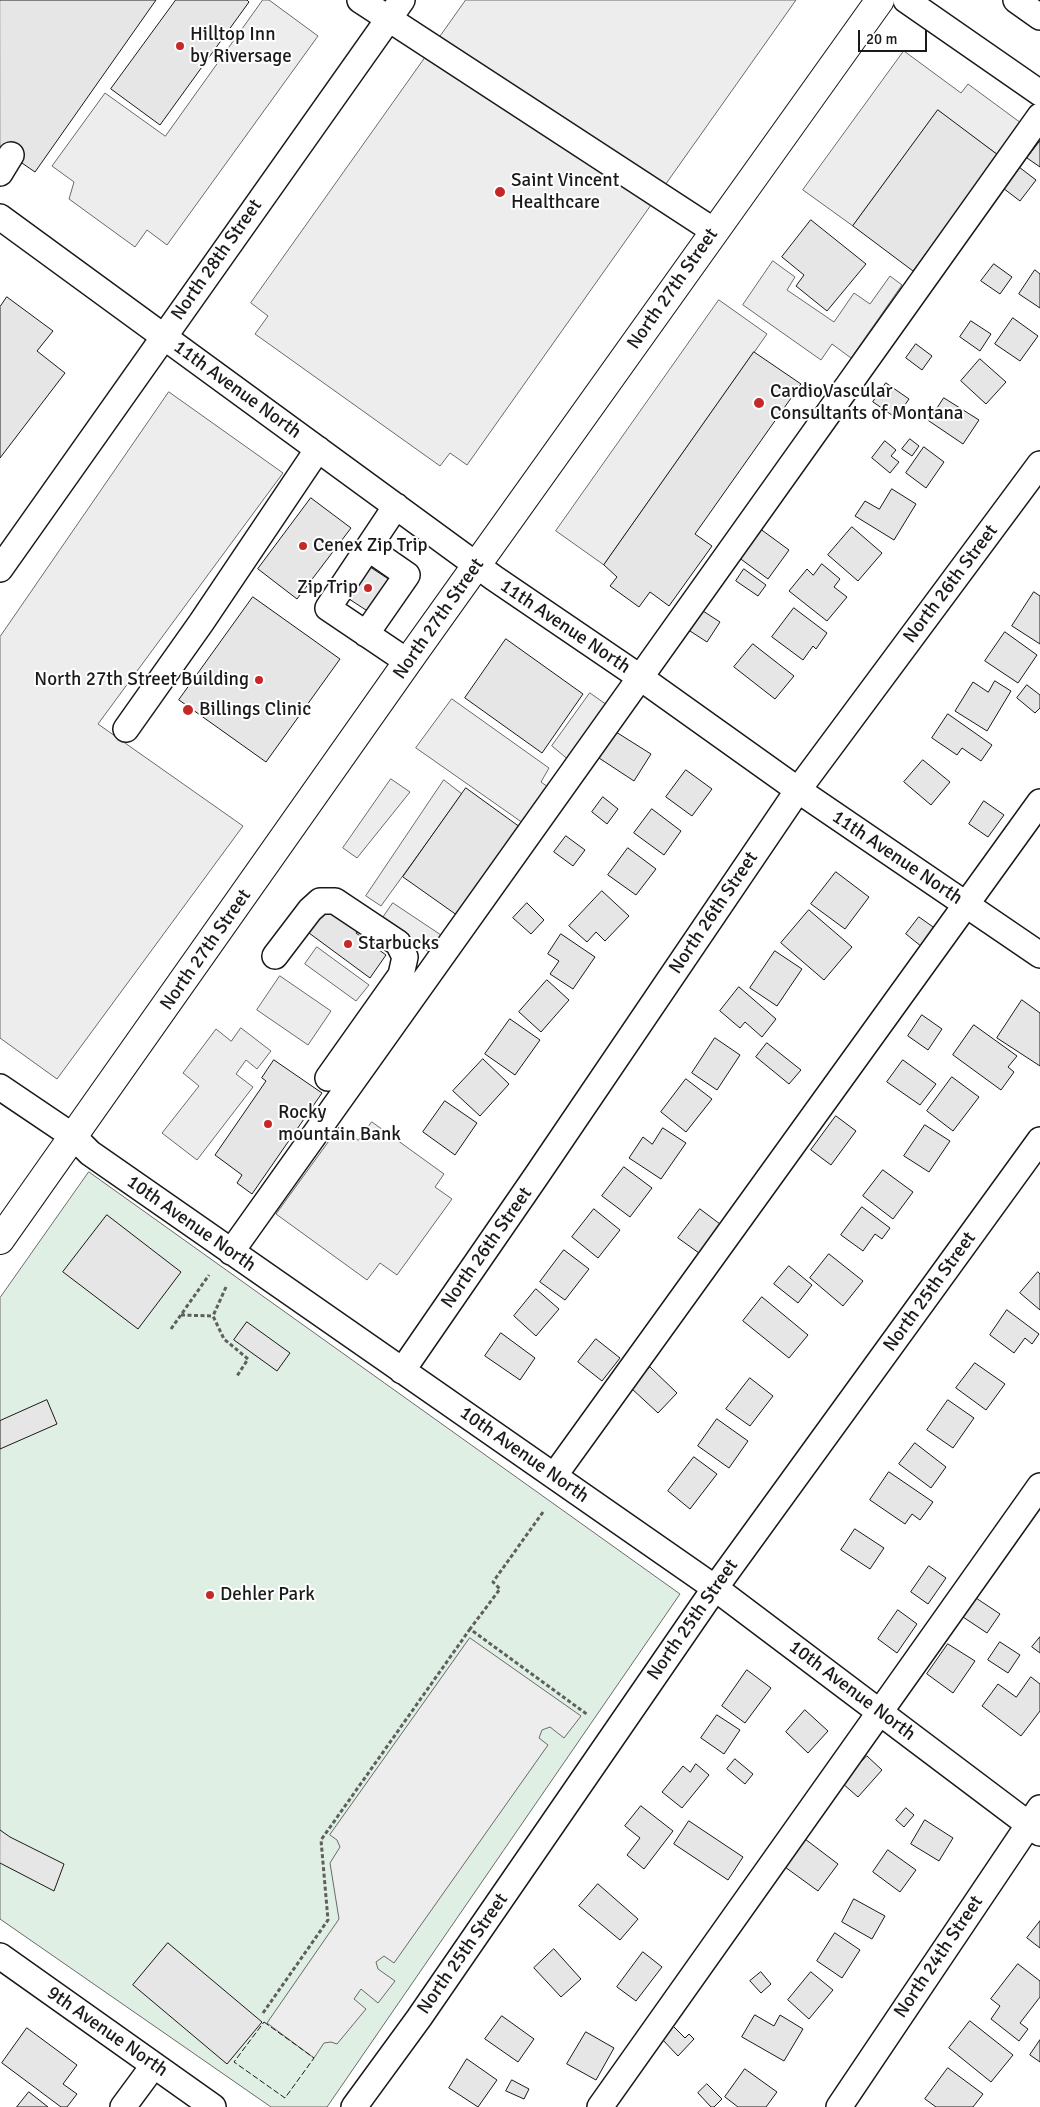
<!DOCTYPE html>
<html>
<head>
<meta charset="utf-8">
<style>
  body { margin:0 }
  #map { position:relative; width:1040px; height:2107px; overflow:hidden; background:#fff; font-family:Signika,sans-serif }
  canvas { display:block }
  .scale { position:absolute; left:858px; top:30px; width:69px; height:22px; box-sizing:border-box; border:2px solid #1a1a1a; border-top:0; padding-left:6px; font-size:15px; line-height:18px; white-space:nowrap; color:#1a1a1a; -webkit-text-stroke:4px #fff; paint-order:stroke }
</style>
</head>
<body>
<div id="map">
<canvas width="1040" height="2107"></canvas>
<div class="scale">20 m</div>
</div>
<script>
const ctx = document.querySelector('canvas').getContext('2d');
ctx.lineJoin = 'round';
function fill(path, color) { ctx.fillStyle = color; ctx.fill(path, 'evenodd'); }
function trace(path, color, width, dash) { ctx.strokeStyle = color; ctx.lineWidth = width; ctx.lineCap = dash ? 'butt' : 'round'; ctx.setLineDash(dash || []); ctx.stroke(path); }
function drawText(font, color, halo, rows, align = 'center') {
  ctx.font = font + ' Signika,sans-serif'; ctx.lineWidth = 4; ctx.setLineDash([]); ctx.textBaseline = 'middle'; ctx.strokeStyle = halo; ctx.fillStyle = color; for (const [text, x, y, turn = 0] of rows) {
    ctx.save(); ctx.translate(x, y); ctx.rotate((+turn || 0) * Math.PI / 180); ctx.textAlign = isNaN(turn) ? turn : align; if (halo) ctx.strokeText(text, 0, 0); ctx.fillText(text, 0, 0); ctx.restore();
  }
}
const green = new Path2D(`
  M89 1172 680 1594 327 2107H271L0 1919V1298Z`);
const parking = new Path2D(`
  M263 0H269L318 36 167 245 147 230 135 247 69 199 74 182 52 166 105 93 165 136Z
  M466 0H796L467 465 450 453 440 466 255 334 268 316 251 303Z
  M904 51 961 93 968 84 1021 123 998 155 938 111 853 226 803 190Z
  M773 261 795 277 787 290 834 322 854 293 870 304 890 276 902 285 851 358 832 344 821 360 743 305Z
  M719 300 767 334 604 565 556 531Z
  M169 392 283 473 98 724 243 826 57 1079 0 1038V637Z
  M590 693 617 712 577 767 552 746Z
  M452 699 549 768 541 782 548 787 523 823 416 748Z
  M391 779 410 792 357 858 343 848Z
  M444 780 462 794 381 906 366 896Z
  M393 903 441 935 429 952 382 919Z
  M317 947 369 985 356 1001 305 964Z
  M280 976 331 1011 308 1045 257 1010Z
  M241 1028 271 1051 257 1069 246 1060 236 1074 253 1087 197 1160 162 1133 199 1086 183 1073 216 1029 231 1041Z
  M372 1122 444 1174 435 1187 452 1199 397 1275 380 1263 367 1280 276 1214 339 1127 358 1140Z
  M470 1638 581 1716 564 1738 550 1727 542 1730 539 1738 548 1745 394 1963 384 1956 376 1962 378 1969 395 1981 378 2003 361 1989 354 1999 366 2009 337 2044 331 2042 324 2043 314 2058 267 2023 339 1919 330 1863 340 1847 337 1840 330 1835Z`);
const building = new Path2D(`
  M0 0H156L35 172 0 148Z
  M176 0H247L249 2 160 125 111 89Z
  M938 110 998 155 913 271 853 226Z
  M1040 141V167L1027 158Z
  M1019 167 1036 180 1020 201 1003 188Z
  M811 220 866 264 827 311 796 286 804 275 782 257Z
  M994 264 1012 277 1000 294 981 281Z
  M1035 270 1040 274V308L1019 294Z
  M7 297 53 331 37 351 65 373 0 458V307Z
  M1013 318 1038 336 1020 361 995 344Z
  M971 321 991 334 980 351 960 337Z
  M916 344 932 356 922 370 906 358Z
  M754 352 801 384 695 534 712 546 669 606 650 592 639 607 610 586 617 577 604 565Z
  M980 359 1006 382 986 404 961 381Z
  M886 383 909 399 896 418 873 402Z
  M944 398 979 420 963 444 929 421Z
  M910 439 919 446 912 456 902 449Z
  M885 441 896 450 891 456 899 462 890 473 872 458Z
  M924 447 944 462 926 488 906 473Z
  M892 489 916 504 894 540 855 516 865 501 879 509Z
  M311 498 351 528 297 599 258 569Z
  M852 527 882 553 858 581 828 555Z
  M759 528 789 550 768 579 738 557Z
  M822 564 840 579 834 587 847 597 827 621 789 591 807 569 813 575Z
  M367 565 390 580 369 612 346 597Z
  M744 569 766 585 758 596 736 581Z
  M1034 592 1040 596V644L1012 626Z
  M253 597 340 659 266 762 179 700Z
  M794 608 827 633 816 649 813 646 803 660 772 637Z
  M703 611 720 622 707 642 690 631Z
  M1005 632 1037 655 1018 683 985 661Z
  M506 639 583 694 542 753 465 698Z
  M753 644 794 676 775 699 734 667Z
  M995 681 1011 691 987 731 955 711 973 682 988 692Z
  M1027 685 1040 695V708L1035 713 1017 698Z
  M948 714 992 745 981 761 962 748 957 755 932 738Z
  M616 732 651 754 634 781 599 758Z
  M923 760 950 782 931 805 904 782Z
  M686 770 712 789 692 816 666 797Z
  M466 788 524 830 461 918 403 877Z
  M603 797 618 809 607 824 592 812Z
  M984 801 1004 815 988 837 969 824Z
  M652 809 681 831 664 855 634 833Z
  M566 836 585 850 573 866 554 852Z
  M628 848 656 869 636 895 608 875Z
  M836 872 869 897 845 929 811 904Z
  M602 891 629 916 605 941 596 932 587 942 569 926Z
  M527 903 544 920 531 934 513 918Z
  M326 909 348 925 352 920 360 927 356 933 386 955 370 978 309 933Z
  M809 910 852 947 824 980 781 943Z
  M919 917 936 929 922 947 906 934Z
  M561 934 595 957 573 989 550 974 559 961 548 954Z
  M775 951 802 969 777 1006 750 988Z
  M547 980 569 1000 541 1032 519 1012Z
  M739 987 776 1019 762 1037 745 1022 740 1028 720 1011Z
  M1022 1000 1040 1013V1066L997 1038Z
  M922 1015 942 1029 928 1050 908 1036Z
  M510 1019 540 1040 515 1075 485 1054Z
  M974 1025 1017 1056 1008 1067 1014 1072 1001 1090 953 1055Z
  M715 1038 740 1055 717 1090 692 1073Z
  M767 1043 801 1070 789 1084 756 1057Z
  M483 1059 509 1084 480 1116 453 1091Z
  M274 1060 322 1093 252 1194 237 1183 242 1175 215 1155 266 1081 262 1078Z
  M903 1060 936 1084 920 1105 887 1082Z
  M952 1077 979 1097 953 1131 927 1111Z
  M686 1079 712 1099 686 1132 661 1112Z
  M445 1101 477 1123 455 1155 423 1132Z
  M836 1116 856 1131 831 1165 811 1150Z
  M925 1125 950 1141 929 1172 904 1156Z
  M663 1128 686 1143 661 1179 629 1158 643 1137 652 1144Z
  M624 1167 652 1188 630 1217 602 1196Z
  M883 1170 913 1192 893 1219 863 1196Z
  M862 1207 890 1228 882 1239 875 1234 863 1251 841 1235Z
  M594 1209 620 1230 598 1258 572 1237Z
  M700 1209 720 1224 699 1253 678 1238Z
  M107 1215 181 1272 138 1329 63 1272Z
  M564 1250 589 1269 565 1300 540 1282Z
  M829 1254 863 1281 843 1306 810 1278Z
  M789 1266 812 1285 798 1303 774 1284Z
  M1038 1272 1040 1274V1310L1020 1293Z
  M536 1289 559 1309 536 1336 514 1316Z
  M762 1297 808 1335 789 1358 743 1321Z
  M1007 1310 1039 1334 1032 1344 1025 1338 1014 1353 990 1335Z
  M247 1322 290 1353 277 1371 234 1340Z
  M501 1333 535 1358 520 1380 485 1356Z
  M596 1339 620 1358 602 1381 578 1362Z
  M975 1363 1005 1384 986 1410 956 1388Z
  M650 1367 677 1393 658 1413 631 1388Z
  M750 1378 773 1396 750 1426 726 1409Z
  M47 1400 57 1424 0 1449V1421Z
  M948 1400 974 1418 953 1448 927 1430Z
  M717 1419 748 1441 729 1468 698 1446Z
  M915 1443 946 1467 931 1488 899 1464Z
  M694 1457 717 1474 690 1509 668 1491Z
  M889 1472 933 1502 920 1520 912 1514 905 1524 870 1500Z
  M855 1529 884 1548 870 1569 841 1550Z
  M929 1566 946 1578 928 1604 911 1592Z
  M976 1598 1000 1614 987 1633 963 1617Z
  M898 1610 917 1624 897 1653 878 1639Z
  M1040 1637V1653L1032 1647Z
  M1000 1642 1020 1655 1008 1673 988 1660Z
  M948 1644 975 1661 953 1693 927 1674Z
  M747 1670 771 1688 745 1723 722 1706Z
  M1031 1677 1040 1684V1711L1021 1736 982 1706 998 1684 1016 1697Z
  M805 1710 828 1731 808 1753 786 1732Z
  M717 1715 740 1730 724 1754 701 1738Z
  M867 1756 882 1770 858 1797 842 1783Z
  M735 1759 753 1774 745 1784 727 1769Z
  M696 1764 709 1775 682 1808 662 1792 683 1766 690 1772Z
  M641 1806 673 1831 644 1869 627 1855 640 1838 625 1826Z
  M906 1808 914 1815 904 1827 896 1820Z
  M925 1820 953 1838 939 1861 911 1844Z
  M689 1821 743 1857 728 1880 674 1844Z
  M0 1830 10 1837 64 1864 54 1891 0 1863Z
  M805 1839 838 1864 818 1891 785 1867Z
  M888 1850 916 1870 900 1892 873 1872Z
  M598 1884 638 1919 620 1940 579 1906Z
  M854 1899 885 1916 872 1939 842 1922Z
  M1040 1921V1948L1027 1938Z
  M835 1933 860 1950 842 1978 817 1961Z
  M168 1943 262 2022 227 2064 133 1985Z
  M554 1949 581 1979 561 1997 534 1968Z
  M643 1952 662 1967 636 2001 617 1987Z
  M1018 1964 1040 1981V1997L1020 2023 1028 2029 1019 2041 991 2019 1000 2006 991 1999Z
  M761 1972 771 1984 761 1993 750 1981Z
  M811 1972 833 1990 809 2019 788 2000Z
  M755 2015 774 2026 780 2015 803 2029 784 2061 742 2037Z
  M502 2016 534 2039 518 2062 485 2039Z
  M970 2021 1013 2055 991 2082 949 2048Z
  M673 2026 685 2038 689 2034 694 2039 678 2056 661 2038Z
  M27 2028 77 2065 63 2084 77 2094 67 2107H61L2 2063Z
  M586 2032 614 2048 596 2080 567 2064Z
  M1040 2040V2062L1030 2055Z
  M467 2059 497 2080 478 2107 449 2088Z
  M948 2068 983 2094 973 2107H936L925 2099Z
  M745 2069 777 2092 766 2107H738L725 2097Z
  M512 2080 529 2089 524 2099 506 2091Z
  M707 2084 722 2099 714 2107H711L698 2093Z
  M29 2092 48 2107H17Z`);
const path = new Path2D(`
  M226 1287 213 1316 224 1339 248 1359 237 1376
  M181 1315 213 1316
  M171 1329 209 1275
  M543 1512 493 1582 500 1589 470 1629 588 1715
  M263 2013 328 1920 321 1840 470 1629`);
const minor = new Path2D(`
  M360 0 714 231
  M906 0 1040 93
  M1016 0 1040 17
  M0 173 11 155
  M0 217 494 578 641 678 798 790 1040 955
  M396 506 328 608 408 662
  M0 569 402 0
  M366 634 407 575 368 548
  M126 729 201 623 318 449
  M275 956 310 910 320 901H335L398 943 405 957 401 975 328 1078
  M0 1087 74 1137 90 1153 715 1588 1040 1833
  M231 1252 1040 116
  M402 1371 537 1175 798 790 1040 464
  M554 1476 1040 802
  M0 1956 213 2107
  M123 2107 154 2065
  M354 2107 419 2018 715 1588 1040 1140
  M600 2107 1040 1486
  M839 2107 1040 1808`);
const major = new Path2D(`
  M0 1240 416 650 880 0`);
const fence = new Path2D(`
  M264 2022 314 2058 285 2098 234 2062Z`);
const markers = [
  [180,46,5,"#c62828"],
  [500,192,6,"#c62828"],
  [759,403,6,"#c62828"],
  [303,546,5,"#c62828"],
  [368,588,5,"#c62828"],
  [259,680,5,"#c62828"],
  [188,710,6,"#c62828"],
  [348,944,5,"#c62828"],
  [268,1124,5,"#c62828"],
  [210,1595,5,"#c62828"]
];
const poiNames = [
  ["Hilltop Inn",190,35],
  ["by Riversage",190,57],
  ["Saint Vincent",511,181],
  ["Healthcare",511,203],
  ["CardioVascular",770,392],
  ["Consultants of Montana",770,414],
  ["Cenex Zip Trip",313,546],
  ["Zip Trip",358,588,"right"],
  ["North 27th Street Building",249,680,"right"],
  ["Billings Clinic",199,710],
  ["Starbucks",358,944],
  ["Rocky",278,1113],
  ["mountain Bank",278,1135],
  ["Dehler Park",220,1595]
];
const streetNames = [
  ["North 28th Street",217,260,-55],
  ["North 27th Street",673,289,-55],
  ["11th Avenue North",237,390,36],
  ["North 26th Street",951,584,-53],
  ["North 27th Street",439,619,-55],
  ["11th Avenue North",565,627,34],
  ["11th Avenue North",897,858,34],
  ["North 26th Street",714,913,-56],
  ["North 27th Street",206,950,-55],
  ["10th Avenue North",191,1224,35],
  ["North 26th Street",487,1248,-55],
  ["North 25th Street",930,1292,-54],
  ["10th Avenue North",524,1455,35],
  ["North 25th Street",693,1620,-55],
  ["10th Avenue North",852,1691,37],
  ["North 25th Street",463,1954,-55],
  ["North 24th Street",939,1957,-56],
  ["9th Avenue North",107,2032,35]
];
fill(green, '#e0efe3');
trace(green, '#6a6a6a', 1);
fill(parking, '#ededed');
trace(parking, '#6a6a6a', 1);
fill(building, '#e6e6e6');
trace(building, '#1a1a1a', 1);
trace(minor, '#1a1a1a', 28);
trace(major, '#1a1a1a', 30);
trace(path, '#5f5f5f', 3, [4, 2.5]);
trace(minor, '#fff', 25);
trace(major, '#fff', 28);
trace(fence, '#1a1a1a', 1, [6, 2.5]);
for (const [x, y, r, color] of markers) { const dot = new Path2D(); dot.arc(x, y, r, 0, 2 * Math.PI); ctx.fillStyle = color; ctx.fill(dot); trace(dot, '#fff', 2); }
drawText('19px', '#1a1a1a', '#fff', poiNames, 'left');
drawText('19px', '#1a1a1a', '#fff', streetNames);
</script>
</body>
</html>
